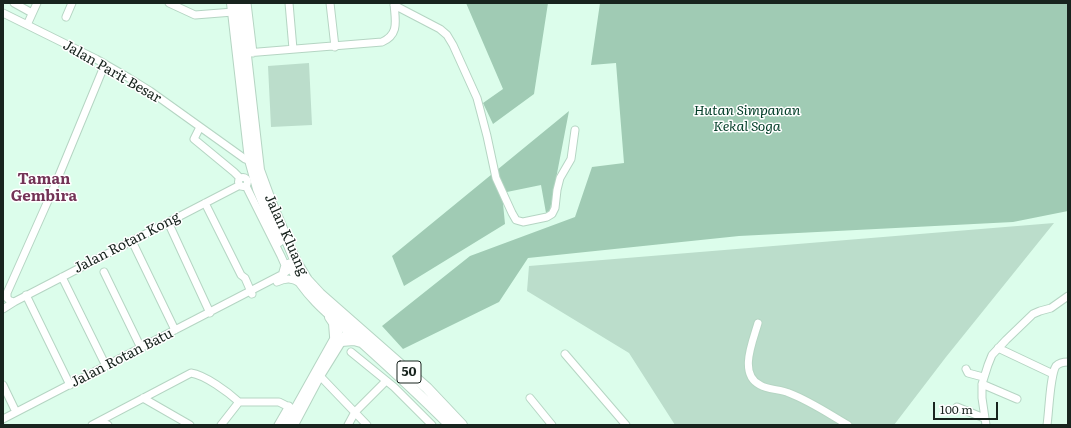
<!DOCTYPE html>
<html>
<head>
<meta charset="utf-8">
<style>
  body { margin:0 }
  #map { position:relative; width:1071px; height:428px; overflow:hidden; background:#dcfdeb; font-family:Literata,serif }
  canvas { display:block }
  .frame { position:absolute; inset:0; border:4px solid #18241e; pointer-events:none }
  .scale { position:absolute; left:933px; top:402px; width:65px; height:18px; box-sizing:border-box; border:2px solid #18241e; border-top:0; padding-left:5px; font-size:12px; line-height:14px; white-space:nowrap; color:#18241e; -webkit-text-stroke:3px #fff; paint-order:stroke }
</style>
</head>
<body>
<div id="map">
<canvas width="1071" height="428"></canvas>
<div class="frame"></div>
<div class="scale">100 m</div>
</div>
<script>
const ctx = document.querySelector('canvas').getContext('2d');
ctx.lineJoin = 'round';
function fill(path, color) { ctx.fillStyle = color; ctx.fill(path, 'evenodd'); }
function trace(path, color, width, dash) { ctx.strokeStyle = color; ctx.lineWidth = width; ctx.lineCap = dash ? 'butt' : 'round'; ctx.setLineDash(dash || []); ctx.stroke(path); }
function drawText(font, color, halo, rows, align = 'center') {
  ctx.font = font + ' Literata,serif'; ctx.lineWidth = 3; ctx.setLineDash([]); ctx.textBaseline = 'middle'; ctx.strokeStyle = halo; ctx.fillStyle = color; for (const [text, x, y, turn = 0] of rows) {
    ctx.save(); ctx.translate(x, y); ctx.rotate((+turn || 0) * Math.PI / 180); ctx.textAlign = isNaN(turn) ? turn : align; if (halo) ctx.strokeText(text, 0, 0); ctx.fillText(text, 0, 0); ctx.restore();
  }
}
const green = new Path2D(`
  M309 63 312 125 271 127 268 66Z
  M1054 223 946 357 894 425H675L629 353 527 291 529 266Z`);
const forest = new Path2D(`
  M466 3H548L534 94 493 124 483 103 503 89Z
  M600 3H1068V211L1013 222 739 236 528 258 499 302 403 349 382 326 470 256 575 217 592 167 624 163 616 63 591 65Z
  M569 111 550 210 546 213 541 185 502 193 505 224 404 286 392 256Z`);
const minor = new Path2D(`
  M14 3 32 13
  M169 3 195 15 233 12
  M247 3 253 53
  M289 3 293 49
  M330 3 335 47
  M394 5 440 29 447 35 453 45 477 98 487 136 496 178 512 213 516 220 523 222 547 217 552 214 555 208 557 190 560 178 571 159 575 130
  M3 13 96 59 129 78 150 91 245 159 248 160 253 159
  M66 17 72 3
  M27 25 37 3
  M246 53 382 42C400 34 395 20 394 3
  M200 127 194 139 234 172 240 178
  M238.5 182a4.5 4.5 0 1 1 9 0a4.5 4.5 0 1 1-9 0Z
  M246 186 281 256 285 265 283 272
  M205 203 241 275 245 278 252 294
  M168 222 210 313
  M132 241 175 330
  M104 272 141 348
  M62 277 106 366
  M277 282C286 278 292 278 300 283
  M26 295 70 385
  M14 302 10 301 7 298V293L55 185 105 64
  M3 309 14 302 240 185
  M758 323C753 341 738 374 760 385 768 390 780 389 789 393 810 401 829 414 848 425
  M998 348 1053 374
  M351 352 394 387 432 425
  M565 354 626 425
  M966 369 968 373 983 377
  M320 376 367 425
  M982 384 1017 399
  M3 385 16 412
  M143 398 190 425
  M530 398 552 425
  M239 402H279L295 410
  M957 407 984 418
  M3 419 283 274 287 271 289 263
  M101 421 108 425
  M92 425 191 373C205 375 228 392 239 402L221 425
  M278 425 289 406
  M348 425 355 412 386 381
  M986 425 982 398V384L988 365 992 355 1006 340 1033 314 1040 311 1051 308 1068 296
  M1047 425C1049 412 1050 375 1056 366 1059 363 1064 362 1068 362`);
const major = new Path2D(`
  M286 425 338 332
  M294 425 320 376 351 326`);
const highway = new Path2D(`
  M232 3 250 160 258 189 279 241
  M240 3 259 170 270 200 296 262 307 280 320 294 427 388 462 425
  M291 266C307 299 337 320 363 343 393 370 422 397 450 425
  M330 317 334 323 335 336
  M341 341 354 340 361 342`);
const shields = [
  [409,372,24]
];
const shieldNames = [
  ["50",409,372]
];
const streetNames = [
  ["Jalan Parit Besar",112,72,30],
  ["Jalan Kluang",286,235,66],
  ["Jalan Rotan Kong",127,243,-27],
  ["Jalan Rotan Batu",122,358,-27]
];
const parkNames = [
  ["Hutan Simpanan",747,111],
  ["Kekal Soga",747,127]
];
const neighbourhoodNames = [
  ["Taman",44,180],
  ["Gembira",44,197]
];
fill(green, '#bbddcb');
fill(forest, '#a0cbb4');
trace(minor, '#b5d5c3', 9);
trace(major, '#b5d5c3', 10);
trace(highway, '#b5d5c3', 12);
trace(minor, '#fff', 7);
trace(major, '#fff', 8);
trace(highway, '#fff', 10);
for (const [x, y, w] of shields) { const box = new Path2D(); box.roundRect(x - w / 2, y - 11, w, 22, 3); ctx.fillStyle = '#fff'; ctx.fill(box); trace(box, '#18241e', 1); }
drawText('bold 13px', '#18241e', null, shieldNames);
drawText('14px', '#18241e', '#fff', streetNames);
drawText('italic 14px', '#033e28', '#fff', parkNames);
drawText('bold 15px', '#733356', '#fff', neighbourhoodNames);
</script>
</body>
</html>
